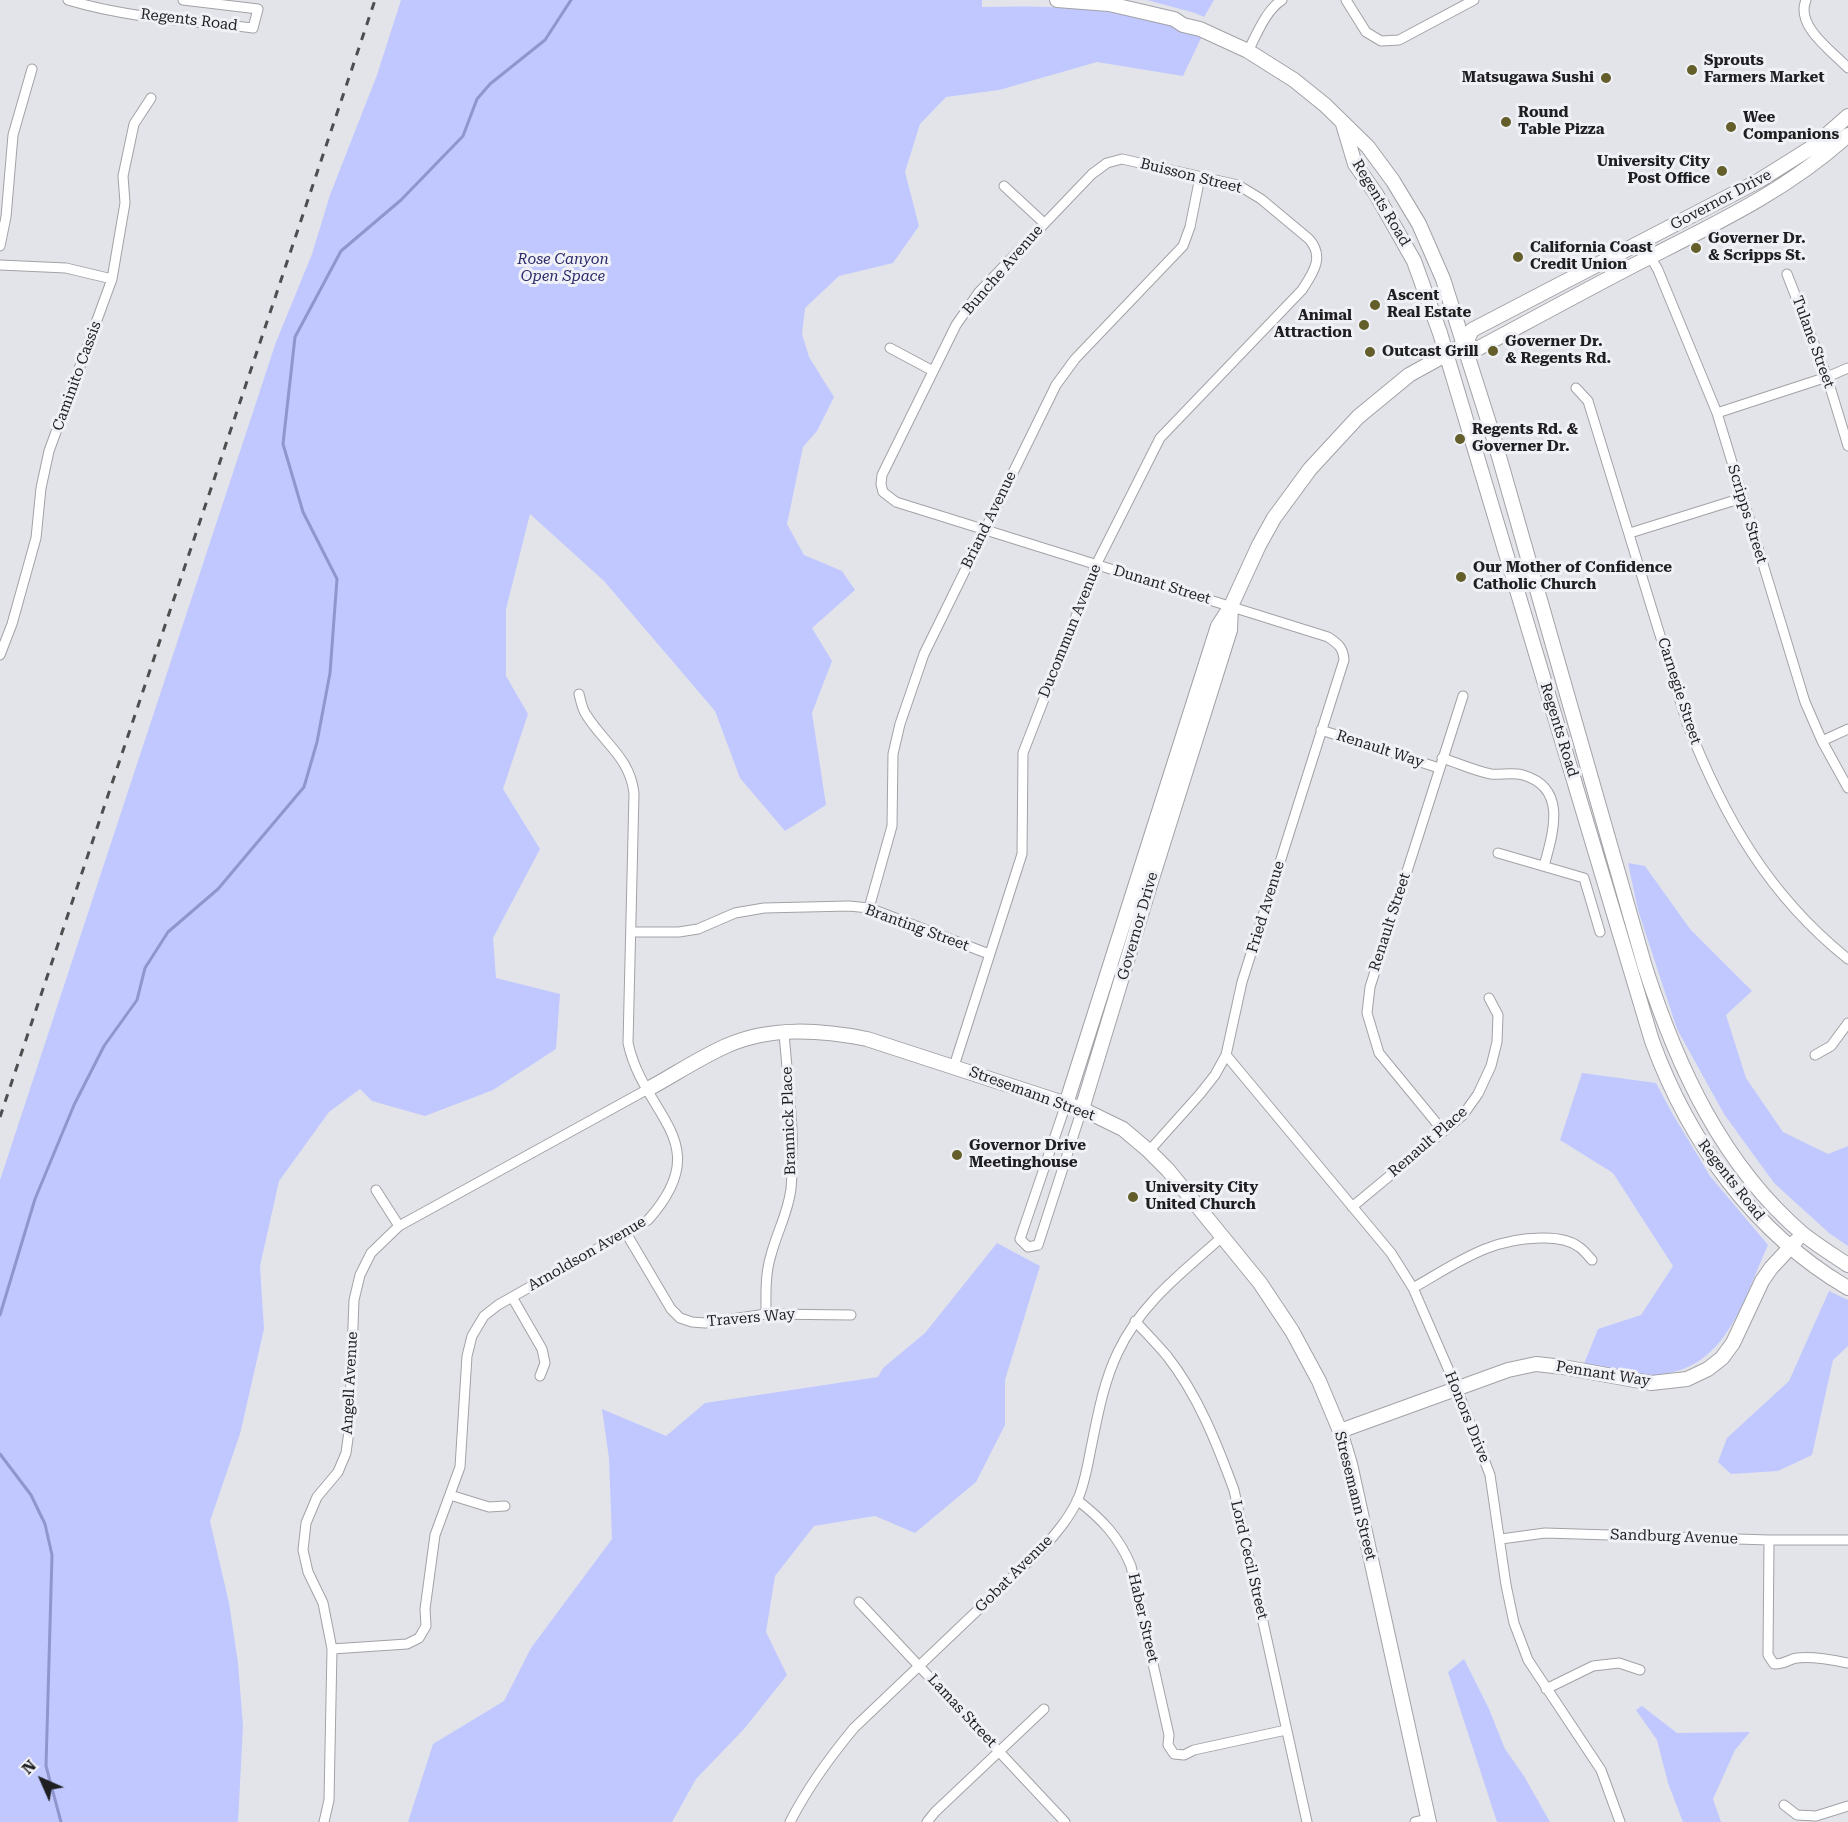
<!DOCTYPE html>
<html>
<head>
<meta charset="utf-8">
<style>
  body { margin:0 }
  #map { position:relative; width:1848px; height:1822px; overflow:hidden; background:#e3e4e9; font-family:"Roboto Serif",serif }
  canvas { display:block }
  .north { position:absolute; left:12px; top:1750px; width:60px; height:60px; -webkit-text-stroke:4px #f0f1f6; paint-order:stroke; rotate:315deg; font-size:16px; font-weight:700; line-height:24px; text-align:center; color:#1f1f21 }
  .north::after { content:''; display:block; margin:auto; width:21px; height:27px; background:#1f1f21; clip-path:polygon(50% 0,100% 100%,50% 72%,0 100%) }
</style>
</head>
<body>
<div id="map">
<canvas width="1848" height="1822"></canvas>
<div class="north">N</div>
</div>
<script>
const ctx = document.querySelector('canvas').getContext('2d');
ctx.lineJoin = 'round';
function fill(path, color) { ctx.fillStyle = color; ctx.fill(path, 'evenodd'); }
function trace(path, color, width, dash) { ctx.strokeStyle = color; ctx.lineWidth = width; ctx.lineCap = dash ? 'butt' : 'round'; ctx.setLineDash(dash || []); ctx.stroke(path); }
function drawText(font, color, halo, rows, align = 'center') {
  ctx.font = font + ' "Roboto Serif",serif'; ctx.lineWidth = 6; ctx.setLineDash([]); ctx.textBaseline = 'middle'; ctx.strokeStyle = halo; ctx.fillStyle = color; for (const [text, x, y, turn = 0] of rows) {
    ctx.save(); ctx.translate(x, y); ctx.rotate((+turn || 0) * Math.PI / 180); ctx.textAlign = isNaN(turn) ? turn : align; if (halo) ctx.strokeText(text, 0, 0); ctx.fillText(text, 0, 0); ctx.restore();
  }
}
const green = new Path2D(`
  M401 0H982V7C1060 5 1128 8 1202 36L1183 76 1097 62 999 90 946 97 920 124 905 172 919 226 893 263 839 276 805 308 802 334 809 357 834 397 817 431 803 447 787 524 804 555 842 571 855 590 812 628 832 661 812 713 826 805 785 831 740 778 715 711 604 581 530 514 506 609V676L528 714 503 789 540 849 493 938 496 978 560 994 556 1049 493 1090 425 1116 372 1101 360 1089 329 1112 279 1181 260 1266 264 1329 240 1434 210 1521 229 1603 238 1663 243 1726 238 1822H0V1180L276 342 312 254 330 195 377 75Z
  M1147 0H1214L1204 17 1195 13Z
  M1628 863 1645 866 1690 929 1752 991 1726 1015 1746 1078 1783 1132 1828 1154 1848 1146V1246L1829 1233 1774 1183 1724 1114 1677 1029 1638 910Z
  M1582 1073 1656 1083 1672 1113 1710 1176 1768 1245C1739 1309 1724 1380 1638 1375 1620 1373 1601 1367 1584 1364L1598 1329 1641 1315 1673 1266 1613 1173 1560 1140Z
  M997 1243 1040 1266 1005 1380V1425L976 1482 915 1533 875 1516 814 1526 775 1576 766 1632 787 1675 744 1729 696 1779 672 1822H408L433 1744 504 1701 531 1648 612 1539 609 1458 602 1409 666 1436 705 1403 878 1377 883 1368 925 1333Z
  M1829 1291 1848 1300V1346L1833 1360 1812 1455 1778 1471 1731 1474 1718 1462 1727 1438 1789 1381Z
  M1464 1659 1489 1709 1505 1749 1524 1776 1550 1822H1497L1448 1672Z
  M1642 1706 1677 1733 1750 1732 1735 1750 1713 1799 1721 1822H1683L1668 1783 1657 1740 1636 1710Z`);
const stream = new Path2D(`
  M0 1315 35 1199 74 1105 104 1046 137 1000 145 968 168 932 218 889 304 787 317 742 330 673 337 579 303 512 283 444 295 337 341 251 401 200 463 136 477 99 490 84 545 40 571 0
  M0 1454 31 1495 45 1524 52 1555 46 1766 61 1822`);
const street = new Path2D(`
  M68 0C127 18 191 21 253 28L258 9 183 0
  M1346 0 1366 32 1381 41 1399 40 1474 0
  M1806 0C1795 26 1832 51 1848 68
  M1248 51C1257 34 1266 10 1282 0
  M1004 186 1044 223
  M1642 242 1658 270 1717 413 1805 702 1822 741 1848 788
  M0 246 6 217 13 135 32 69
  M0 265 66 268 112 279
  M1787 274 1827 377 1848 446
  M890 348 933 371
  M1576 388 1588 401 1687 723C1724 817 1768 895 1848 959
  M1717 413 1827 377 1848 368
  M1630 533 1742 498
  M0 655 12 624 36 538 41 488 49 451 112 279 125 203 123 176 134 124 151 98
  M1321 730 1439 768
  M1822 741 1848 729
  M1442 758C1458 763 1475 771 1491 774 1501 775 1512 772 1523 775 1568 788 1553 833 1544 866
  M1498 853 1584 878 1600 932
  M869 908 892 826 893 754 900 724 924 654 1056 385 1075 359 1183 246 1190 227 1200 177
  M631 932H679L698 929 735 913 764 908 849 906 869 908 989 954
  M1226 1055 1391 1253 1413 1288 1457 1389 1490 1475 1506 1585 1514 1623 1528 1660 1601 1770 1620 1822
  M1815 1055 1831 1046 1848 1023
  M954 1066 1022 854 1023 753 1096 565 1160 438 1302 290C1313 273 1325 257 1309 239L1261 199 1238 185 1122 159 1107 163 1092 174 979 292 956 325 882 475 881 484 883 492 896 502 1328 637C1338 644 1343 647 1344 660L1242 982 1226 1055 1215 1075 1200 1094 1149 1151
  M1066 1104 1020 1239 1028 1247 1038 1245 1082 1109
  M1443 1131 1379 1053 1367 1013 1370 987 1463 696
  M376 1190 399 1226
  M1352 1207 1463 1115 1478 1094 1491 1066 1497 1042 1498 1015 1489 998
  M626 1233 671 1309 680 1318 692 1322 705 1323 766 1314 851 1315
  M1413 1288C1457 1263 1491 1237 1544 1238 1555 1238 1570 1240 1579 1247 1584 1250 1588 1256 1592 1260
  M512 1297 542 1349 545 1363 540 1376
  M766 1314C766 1294 765 1274 771 1255 777 1232 788 1213 791 1189 796 1138 788 1085 784 1033
  M1135 1321C1146 1333 1157 1344 1167 1356 1198 1395 1217 1444 1234 1490L1307 1822
  M450 1495 489 1507 505 1506
  M1077 1500C1102 1519 1119 1537 1131 1566L1169 1735 1168 1745 1174 1754 1184 1755 1194 1750 1286 1730
  M1501 1539 1545 1533 1769 1540H1848
  M1769 1540 1768 1655 1774 1664C1787 1664 1788 1659 1797 1658 1813 1656 1833 1660 1848 1663
  M859 1602 1065 1822
  M332 1649 407 1644 419 1638 426 1626 425 1609 435 1535 460 1467 467 1356 472 1336 484 1316 498 1305 648 1220C718 1142 644 1117 628 1043L634 793C630 758 604 743 587 716 582 710 581 701 579 694
  M1546 1689 1593 1666 1619 1663 1640 1670
  M1784 1805 1797 1815 1816 1816 1848 1806
  M324 1822 329 1800 332 1649 323 1603 308 1572 303 1550 306 1523 317 1497 338 1472 346 1453 349 1431 354 1300 360 1275 371 1253 399 1226 648 1089
  M790 1822C808 1787 829 1758 854 1728L1045 1546C1057 1532 1069 1518 1077 1501 1084 1486 1087 1469 1090 1453 1097 1419 1103 1383 1118 1352 1141 1303 1183 1272 1222 1237
  M927 1822 935 1812 1044 1709
  M1415 1822 1429 1819`);
const secondary = new Path2D(`
  M1057 0 1109 4 1174 19 1183 25 1200 29 1248 51 1294 80 1325 105 1368 147 1393 181 1419 224 1443 279 1494 439 1645 967C1677 1066 1722 1165 1803 1234 1817 1245 1833 1255 1848 1265
  M1343 124 1355 164 1376 194 1414 261 1440 333 1652 1041C1689 1142 1754 1233 1848 1288
  M1465 344 1477 349C1531 320 1584 291 1638 263 1711 226 1787 191 1848 135
  M648 1089C674 1075 699 1058 726 1046 770 1026 821 1030 867 1039L1082 1109 1123 1129 1149 1151 1168 1170 1260 1283 1292 1331 1319 1381 1340 1431 1350 1464 1429 1822
  M1066 1104 1218 626 1231 606 1259 545 1274 518 1310 469 1358 417 1409 375 1465 344 1472 330 1760 180 1814 146 1848 116
  M1082 1109 1150 885 1230 630 1231 606
  M1340 1431 1508 1370 1536 1364 1563 1367 1651 1383 1687 1379 1708 1369 1722 1358 1733 1343 1762 1281 1771 1268 1796 1241`);
const rail = new Path2D(`
  M0 1117 375 0`);
const markers = [
  [1692,70,6,"#635e2a"],
  [1606,78,6,"#635e2a"],
  [1506,122,6,"#635e2a"],
  [1731,127,6,"#635e2a"],
  [1722,171,6,"#635e2a"],
  [1696,248,6,"#635e2a"],
  [1518,257,6,"#635e2a"],
  [1375,305,6,"#635e2a"],
  [1364,325,6,"#635e2a"],
  [1493,351,6,"#635e2a"],
  [1370,352,6,"#635e2a"],
  [1460,439,6,"#635e2a"],
  [1461,577,6,"#635e2a"],
  [957,1155,6,"#635e2a"],
  [1133,1197,6,"#635e2a"]
];
const streetNames = [
  ["Regents Road",189,20,7],
  ["Buisson Street",1191,176,14],
  ["Governor Drive",1721,200,-28],
  ["Regents Road",1381,203,59],
  ["Bunche Avenue",1003,270,-49],
  ["Tulane Street",1813,342,70],
  ["Caminito Cassis",77,376,-70],
  ["Scripps Street",1747,514,73],
  ["Briand Avenue",989,520,-64],
  ["Dunant Street",1162,585,17],
  ["Ducommun Avenue",1070,631,-68],
  ["Carnegie Street",1679,691,72],
  ["Regents Road",1559,730,73],
  ["Renault Way",1380,749,18],
  ["Fried Avenue",1266,907,-73],
  ["Renault Street",1390,922,-72],
  ["Governor Drive",1138,926,-74],
  ["Branting Street",917,928,20],
  ["Stresemann Street",1032,1094,20],
  ["Brannick Place",789,1121,-92],
  ["Renault Place",1428,1142,-41],
  ["Regents Road",1731,1180,52],
  ["Arnoldson Avenue",587,1254,-30],
  ["Travers Way",751,1318,-5],
  ["Pennant Way",1603,1374,9],
  ["Angell Avenue",350,1383,-87],
  ["Honors Drive",1467,1417,68],
  ["Stresemann Street",1355,1496,76],
  ["Sandburg Avenue",1674,1537,2],
  ["Lord Cecil Street",1249,1560,77],
  ["Gobat Avenue",1014,1574,-45],
  ["Haber Street",1143,1618,77],
  ["Lamas Street",962,1711,47]
];
const poiNames = [
  ["Sprouts",1704,61],
  ["Farmers Market",1704,78],
  ["Matsugawa Sushi",1594,78,"right"],
  ["Round",1518,113],
  ["Table Pizza",1518,130],
  ["Wee",1743,118],
  ["Companions",1743,135],
  ["University City",1710,162,"right"],
  ["Post Office",1710,179,"right"],
  ["Governer Dr.",1708,239],
  ["& Scripps St.",1708,256],
  ["California Coast",1530,248],
  ["Credit Union",1530,265],
  ["Ascent",1387,296],
  ["Real Estate",1387,313],
  ["Animal",1352,316,"right"],
  ["Attraction",1352,333,"right"],
  ["Governer Dr.",1505,342],
  ["& Regents Rd.",1505,359],
  ["Outcast Grill",1382,352],
  ["Regents Rd. &",1472,430],
  ["Governer Dr.",1472,447],
  ["Our Mother of Confidence",1473,568],
  ["Catholic Church",1473,585],
  ["Governor Drive",969,1146],
  ["Meetinghouse",969,1163],
  ["University City",1145,1188],
  ["United Church",1145,1205]
];
const parkNames = [
  ["Rose Canyon",563,260],
  ["Open Space",563,277]
];
fill(green, '#c0c8ff');
trace(stream, '#9096cc', 3);
trace(street, '#a2a2a7', 11);
trace(secondary, '#a2a2a7', 16);
trace(street, '#fff', 9);
trace(secondary, '#fff', 14);
trace(rail, '#4e4e51', 3, [8, 8]);
for (const [x, y, r, color] of markers) { const dot = new Path2D(); dot.arc(x, y, r, 0, 2 * Math.PI); ctx.fillStyle = color; ctx.fill(dot); trace(dot, '#f0f1f6', 2); }
drawText('15px', '#1f1f21', '#f0f1f6', streetNames);
drawText('bold 15px', '#1f1f21', '#f0f1f6', poiNames, 'left');
drawText('italic 15px', '#2b2b6b', '#f0f1f6', parkNames);
</script>
</body>
</html>
